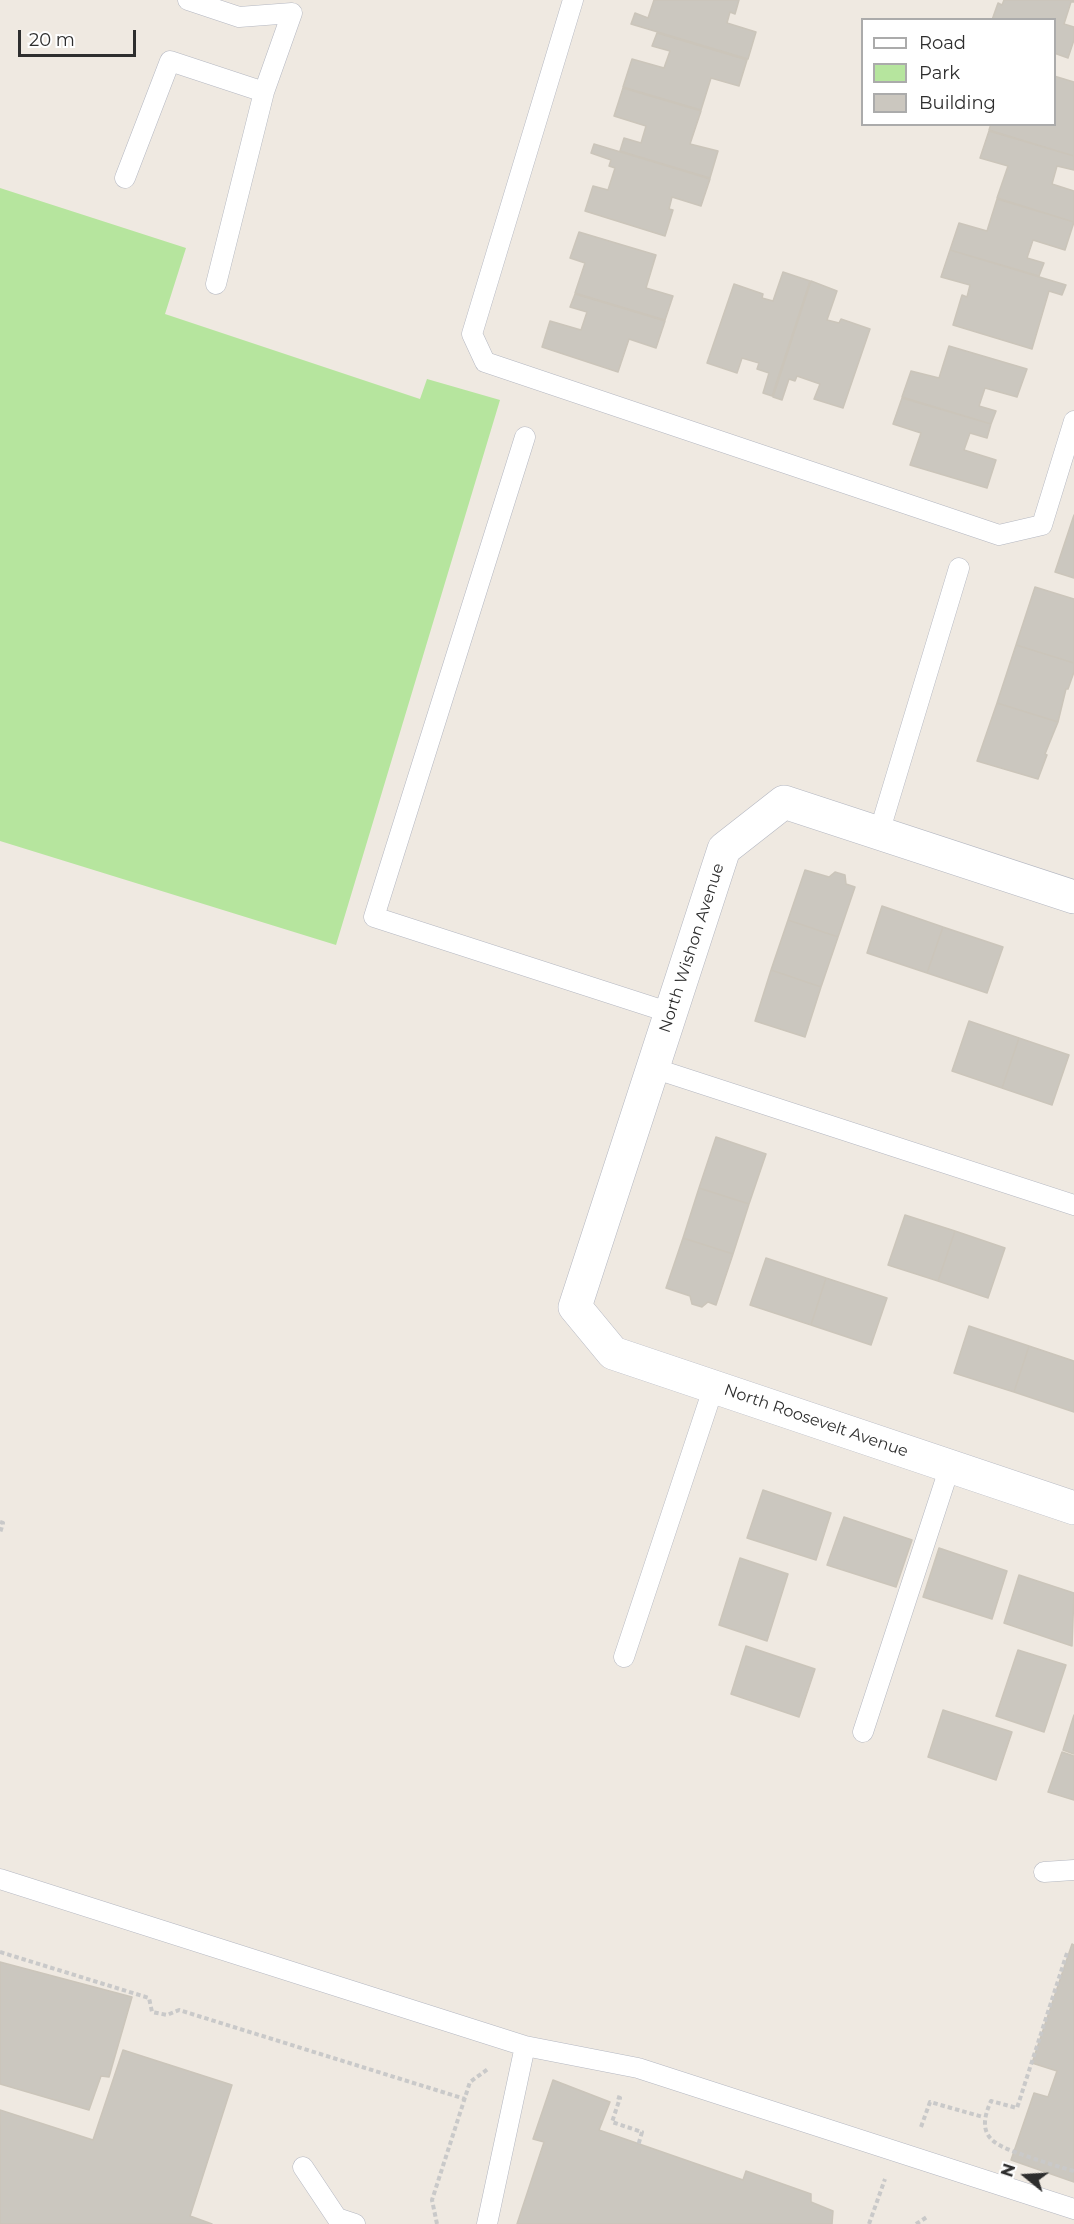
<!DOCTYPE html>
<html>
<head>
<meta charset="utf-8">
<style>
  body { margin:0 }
  #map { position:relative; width:1074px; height:2224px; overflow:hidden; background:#efe9e1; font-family:Montserrat,sans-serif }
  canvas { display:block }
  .legend { position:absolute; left:861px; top:18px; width:195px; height:108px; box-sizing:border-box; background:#fff; border:2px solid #ababab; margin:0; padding:8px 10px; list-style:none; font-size:18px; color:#2e2e2e }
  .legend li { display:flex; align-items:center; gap:12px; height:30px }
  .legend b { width:30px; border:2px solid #ababab }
  .north { position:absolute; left:996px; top:2146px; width:60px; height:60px; -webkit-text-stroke:4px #fff; paint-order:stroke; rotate:288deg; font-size:16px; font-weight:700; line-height:24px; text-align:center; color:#2e2e2e }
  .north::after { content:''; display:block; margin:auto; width:21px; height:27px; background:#2e2e2e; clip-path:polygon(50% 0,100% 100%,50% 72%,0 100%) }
  .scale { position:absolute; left:18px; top:30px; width:118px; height:27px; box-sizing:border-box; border:3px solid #2e2e2e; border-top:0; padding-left:8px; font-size:18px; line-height:21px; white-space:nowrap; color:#2e2e2e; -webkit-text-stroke:4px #fff; paint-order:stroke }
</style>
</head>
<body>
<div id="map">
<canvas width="1074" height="2224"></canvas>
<ul class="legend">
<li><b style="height:8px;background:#fff"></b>Road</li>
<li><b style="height:16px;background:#b6e59e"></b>Park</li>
<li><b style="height:16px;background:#cbc7bf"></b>Building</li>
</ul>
<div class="north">N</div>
<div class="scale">20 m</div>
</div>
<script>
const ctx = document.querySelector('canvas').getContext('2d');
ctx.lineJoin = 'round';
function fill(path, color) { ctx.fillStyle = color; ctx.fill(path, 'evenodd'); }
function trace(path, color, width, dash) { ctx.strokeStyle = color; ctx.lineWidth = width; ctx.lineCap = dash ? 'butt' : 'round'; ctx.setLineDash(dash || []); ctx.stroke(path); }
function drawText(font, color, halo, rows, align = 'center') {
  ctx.font = font + ' Montserrat,sans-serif'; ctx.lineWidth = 4.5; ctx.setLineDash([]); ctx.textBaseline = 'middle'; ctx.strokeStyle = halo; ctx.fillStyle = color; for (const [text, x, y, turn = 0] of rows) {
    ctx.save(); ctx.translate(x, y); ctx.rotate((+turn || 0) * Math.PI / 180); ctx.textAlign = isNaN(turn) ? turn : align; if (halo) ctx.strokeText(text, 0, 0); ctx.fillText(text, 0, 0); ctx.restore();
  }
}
const green = new Path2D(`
  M0 188 186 248 165 314 420 399 427 379 500 400 336 945 0 841Z`);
const building = new Path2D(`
  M654 0H739L735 14 730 12 727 23 756 32 748 59 631 24 635 13 648 18Z
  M1004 0H1074V2H1071L1064 24 1074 27V40L1068 58 1054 53V20H992L998 3 1002 5Z
  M657 33 747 60 739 86 711 78 701 110 623 87 632 59 664 68 670 51 652 46Z
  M1054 76 1074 82V156L989 130 991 124H1054Z
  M623 88 701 111 690 144 718 151 710 178 620 151 624 138 641 143 646 126 614 116Z
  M989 131 1074 156V170L1057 166 1052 184 1074 191V222L997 198 1008 166 980 158Z
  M594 144 710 179 701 206 672 197 669 209 673 210 665 236 585 211 593 186 608 190 615 168 609 166 611 160 591 153Z
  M997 199 1074 222 1065 250 1033 240 1027 258 1044 263 1039 276 950 250 959 223 987 231Z
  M579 232 656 255 646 288 673 296 665 320 575 293 585 263 570 258Z
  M950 250 1066 285 1062 295 1049 291 1032 349 953 325 962 295 967 297 970 285 941 277Z
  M783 272 810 281 772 396 763 393 769 373 757 369 759 363 742 358 737 373 707 363 734 284 763 294 762 298 773 301Z
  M811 281 837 291 827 320 839 323 841 319 870 329 843 408 814 399 820 384 797 376 795 381 789 379 782 400 773 397Z
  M575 294 665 321 656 348 629 339 618 372 542 347 550 321 581 330 587 312 570 307Z
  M949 346 1027 369 1017 397 985 388 979 406 996 411 991 424 902 397 911 371 939 378Z
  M902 398 991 424 987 438 970 433 964 450 996 460 987 488 910 465 921 433 893 424Z
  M1074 515V578L1055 572Z
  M1035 587 1074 599V663L1016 645Z
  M1016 645 1074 663V672L1068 689H1066L1058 722 997 703Z
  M997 703 1058 722 1045 754 1047 755 1038 779 977 761Z
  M805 870 829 877 835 872 845 875 846 884 855 887 838 937 788 920Z
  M882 906 943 927 927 973 867 953Z
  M788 920 838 937 821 987 771 970Z
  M943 927 1003 947 987 993 927 973Z
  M771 970 821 987 805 1037 755 1021Z
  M969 1021 1019 1038 1002 1088 952 1071Z
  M1019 1038 1069 1055 1052 1105 1002 1088Z
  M716 1137 766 1154 749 1204 699 1188Z
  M699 1188 749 1204 733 1254 683 1238Z
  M905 1215 955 1231 938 1281 888 1265Z
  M955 1231 1005 1248 988 1298 938 1281Z
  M683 1238 733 1254 716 1305 708 1302 702 1307 692 1304 690 1296 666 1288Z
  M766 1258 826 1278 811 1325 750 1305Z
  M826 1278 887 1298 871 1345 811 1325Z
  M969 1326 1029 1346 1014 1392 954 1373Z
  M1029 1346 1074 1361V1412L1014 1392Z
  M763 1490 831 1513 816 1560 747 1538Z
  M844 1517 912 1540 896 1587 827 1565Z
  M939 1548 1007 1571 992 1619 923 1597Z
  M740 1558 788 1574 767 1641 719 1625Z
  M1019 1575 1074 1593 1072 1646 1004 1623Z
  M746 1646 815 1669 799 1717 731 1694Z
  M1018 1650 1066 1665 1044 1732 996 1716Z
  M943 1710 1012 1732 996 1780 928 1757Z
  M1074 1715V1754L1063 1750Z
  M1062 1752 1074 1756V1800L1048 1792Z
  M1072 1944 1074 1945V2182L1011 2160 1034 2093 1048 2097 1057 2071 1032 2063Z
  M0 1962 132 1997 109 2077 101 2076 89 2110 0 2084Z
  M123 2050 232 2085 190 2216 212 2224H0V2110L93 2140Z
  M553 2080 610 2102 599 2130 743 2180 746 2171 811 2194V2202L833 2211 832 2224H517L544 2142 533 2139Z`);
const path = new Path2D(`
  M0 1522 3 1523 0 1533
  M0 1952 149 1998 152 2012 167 2015 179 2010 465 2099
  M1067 1953 1017 2108 991 2101C973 2140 998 2146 1029 2157 1044 2162 1059 2167 1074 2171
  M617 2097 620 2098 612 2122 642 2132 638 2146
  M921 2127 930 2102 983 2117
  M437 2224 432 2200 470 2082 488 2069
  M869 2224 885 2179
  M916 2224 927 2217`);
const lane = new Path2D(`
  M188 0 239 17 292 13 264 92 216 284
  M573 0 472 334 485 362 999 535 1042 525 1074 421
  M125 178 170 61 264 92
  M525 437 374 917 671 1013
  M879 833 959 568
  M653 1068 1074 1205
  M624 1657 714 1386
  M863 1732 950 1466
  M1044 1872 1074 1870
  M0 1879 525 2046 638 2068 1074 2209
  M303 2167 337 2218 355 2224
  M487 2224 525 2046`);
const street = new Path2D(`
  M1074 897 784 802 724 849 575 1307 613 1353 1074 1508`);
const streetNames = [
  ["North Wishon Avenue",692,948,-72],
  ["North Roosevelt Avenue",816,1421,19]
];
fill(green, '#b6e59e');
fill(building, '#cbc7bf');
trace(building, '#cbc5ba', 1.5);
trace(lane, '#b4b7c1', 21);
trace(street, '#b4b7c1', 34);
trace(path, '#c9c9c9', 4, [4.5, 3]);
trace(lane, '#fff', 20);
trace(street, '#fff', 33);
drawText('16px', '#2e2e2e', '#fff', streetNames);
</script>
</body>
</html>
